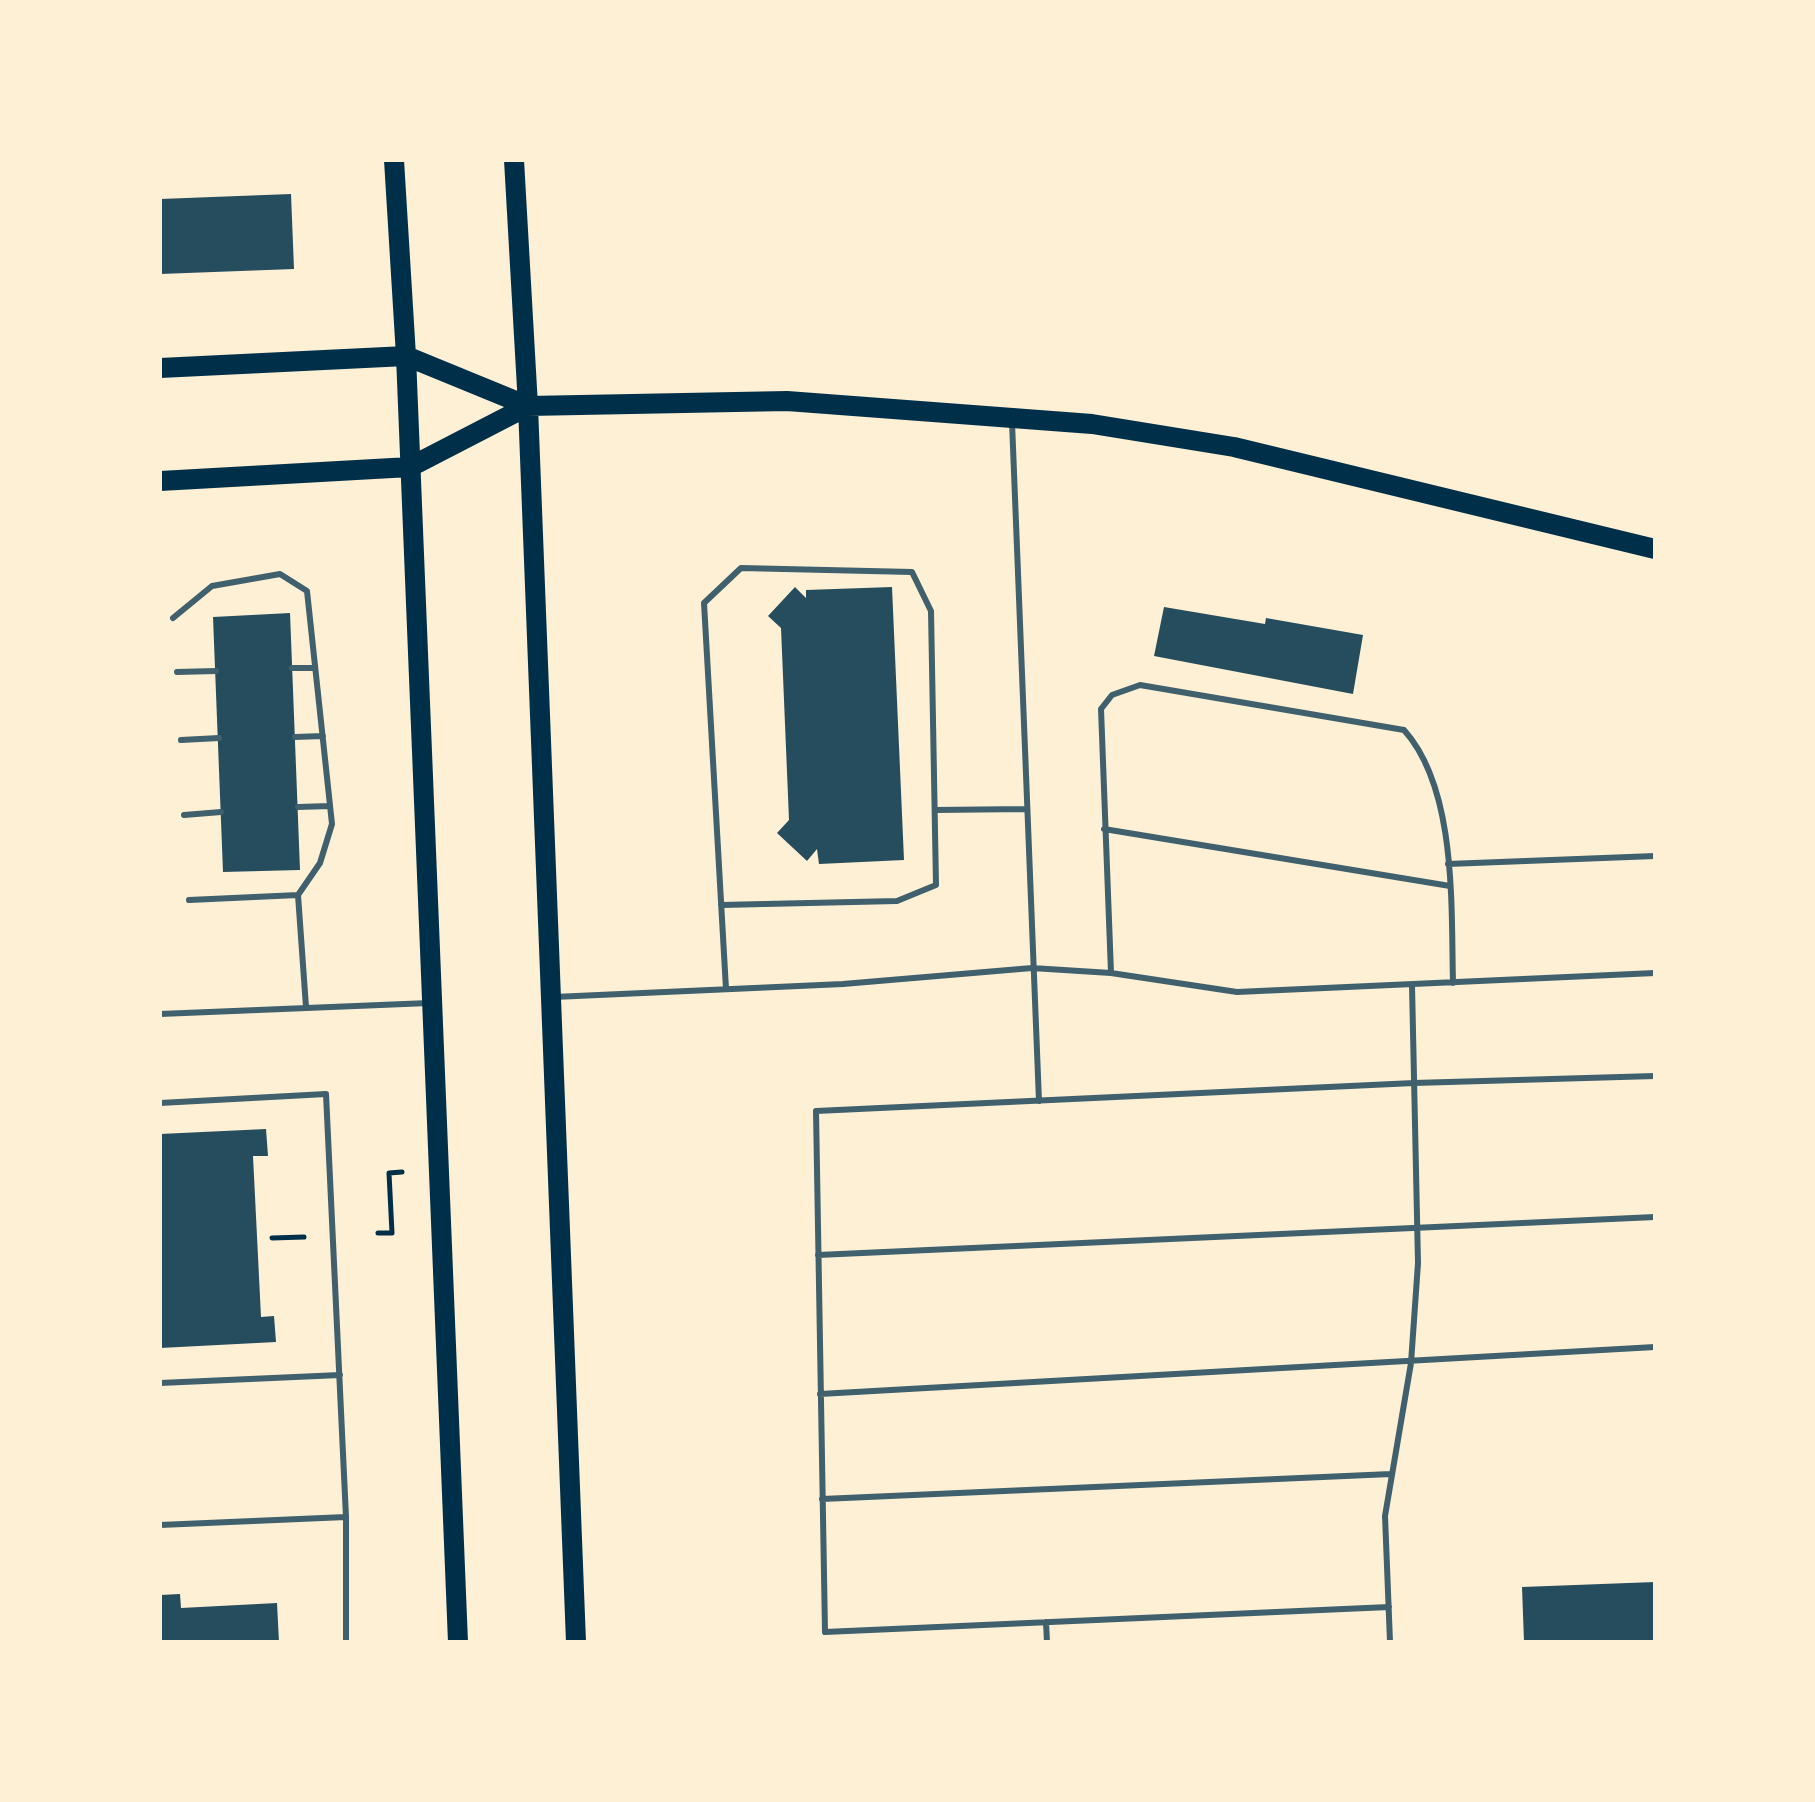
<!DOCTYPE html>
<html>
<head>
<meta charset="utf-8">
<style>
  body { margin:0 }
  #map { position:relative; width:1815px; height:1802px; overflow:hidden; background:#fdf0d5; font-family:"Fira Sans",sans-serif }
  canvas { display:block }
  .frame { position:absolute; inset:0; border:162px solid #fdf0d5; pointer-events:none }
</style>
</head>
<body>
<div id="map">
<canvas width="1815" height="1802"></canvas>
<div class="frame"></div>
</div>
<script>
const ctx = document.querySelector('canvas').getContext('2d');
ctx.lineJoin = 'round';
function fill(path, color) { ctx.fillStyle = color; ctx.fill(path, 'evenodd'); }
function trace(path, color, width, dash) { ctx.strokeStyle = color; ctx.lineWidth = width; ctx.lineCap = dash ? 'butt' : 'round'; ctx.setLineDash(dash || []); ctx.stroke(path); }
const building = new Path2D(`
  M291 194 294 269 160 274V199Z
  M795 587 806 598V590L892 587 904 860 819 864 817 849 807 861 777 833 789 820 781 628 768 616Z
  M1164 607 1265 624 1266 618 1363 635 1353 694 1154 656Z
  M290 613 300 870 223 872 213 617Z
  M266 1129 268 1156H253L261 1317 274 1316 276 1342 160 1348V1134Z
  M1655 1582V1642H1524L1522 1587Z
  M180 1594 181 1608 277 1603 279 1642H160V1595Z`);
const path = new Path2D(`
  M378 1233H392L389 1173 402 1172
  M272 1238 304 1237`);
const service = new Path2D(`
  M1012 422 1039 1101
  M173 618 212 586 280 574 307 591 332 824 320 863 298 895 306 1007
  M292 668H315
  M177 672 216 671
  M295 737 323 736
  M181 740 219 738
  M298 807 330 806
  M935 810 1026 809
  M184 815 221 812
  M1104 829 1450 886
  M1448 864 1655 856
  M189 900 298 895
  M721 905 897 901 936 885 931 611 912 572 741 568 704 603 726 989
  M1111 973 1101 709 1112 695 1140 685 1404 730C1457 789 1451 907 1453 983
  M554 997 843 984 1032 968 1111 973 1237 992 1655 973
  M160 1014 429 1003
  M160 1103 326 1094 346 1517V1642
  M818 1255 1655 1217
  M160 1383 340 1375
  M820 1394 1655 1347
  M822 1499 1391 1474
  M160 1525 346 1517
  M1389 1607 825 1632 816 1111 1414 1083 1655 1076
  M1046 1622 1047 1642
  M1390 1642 1385 1516 1411 1363 1418 1263 1412 985`);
const primary = new Path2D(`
  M394 160 406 356 458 1642
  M514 160 528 406 576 1642
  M160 368 406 356 528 406 787 401 1092 424 1234 447 1655 549
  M160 481 410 467 528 406`);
fill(building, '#264d5e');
trace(path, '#003049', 5);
trace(service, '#3f606c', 6);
trace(primary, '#003049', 20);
</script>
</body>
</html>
